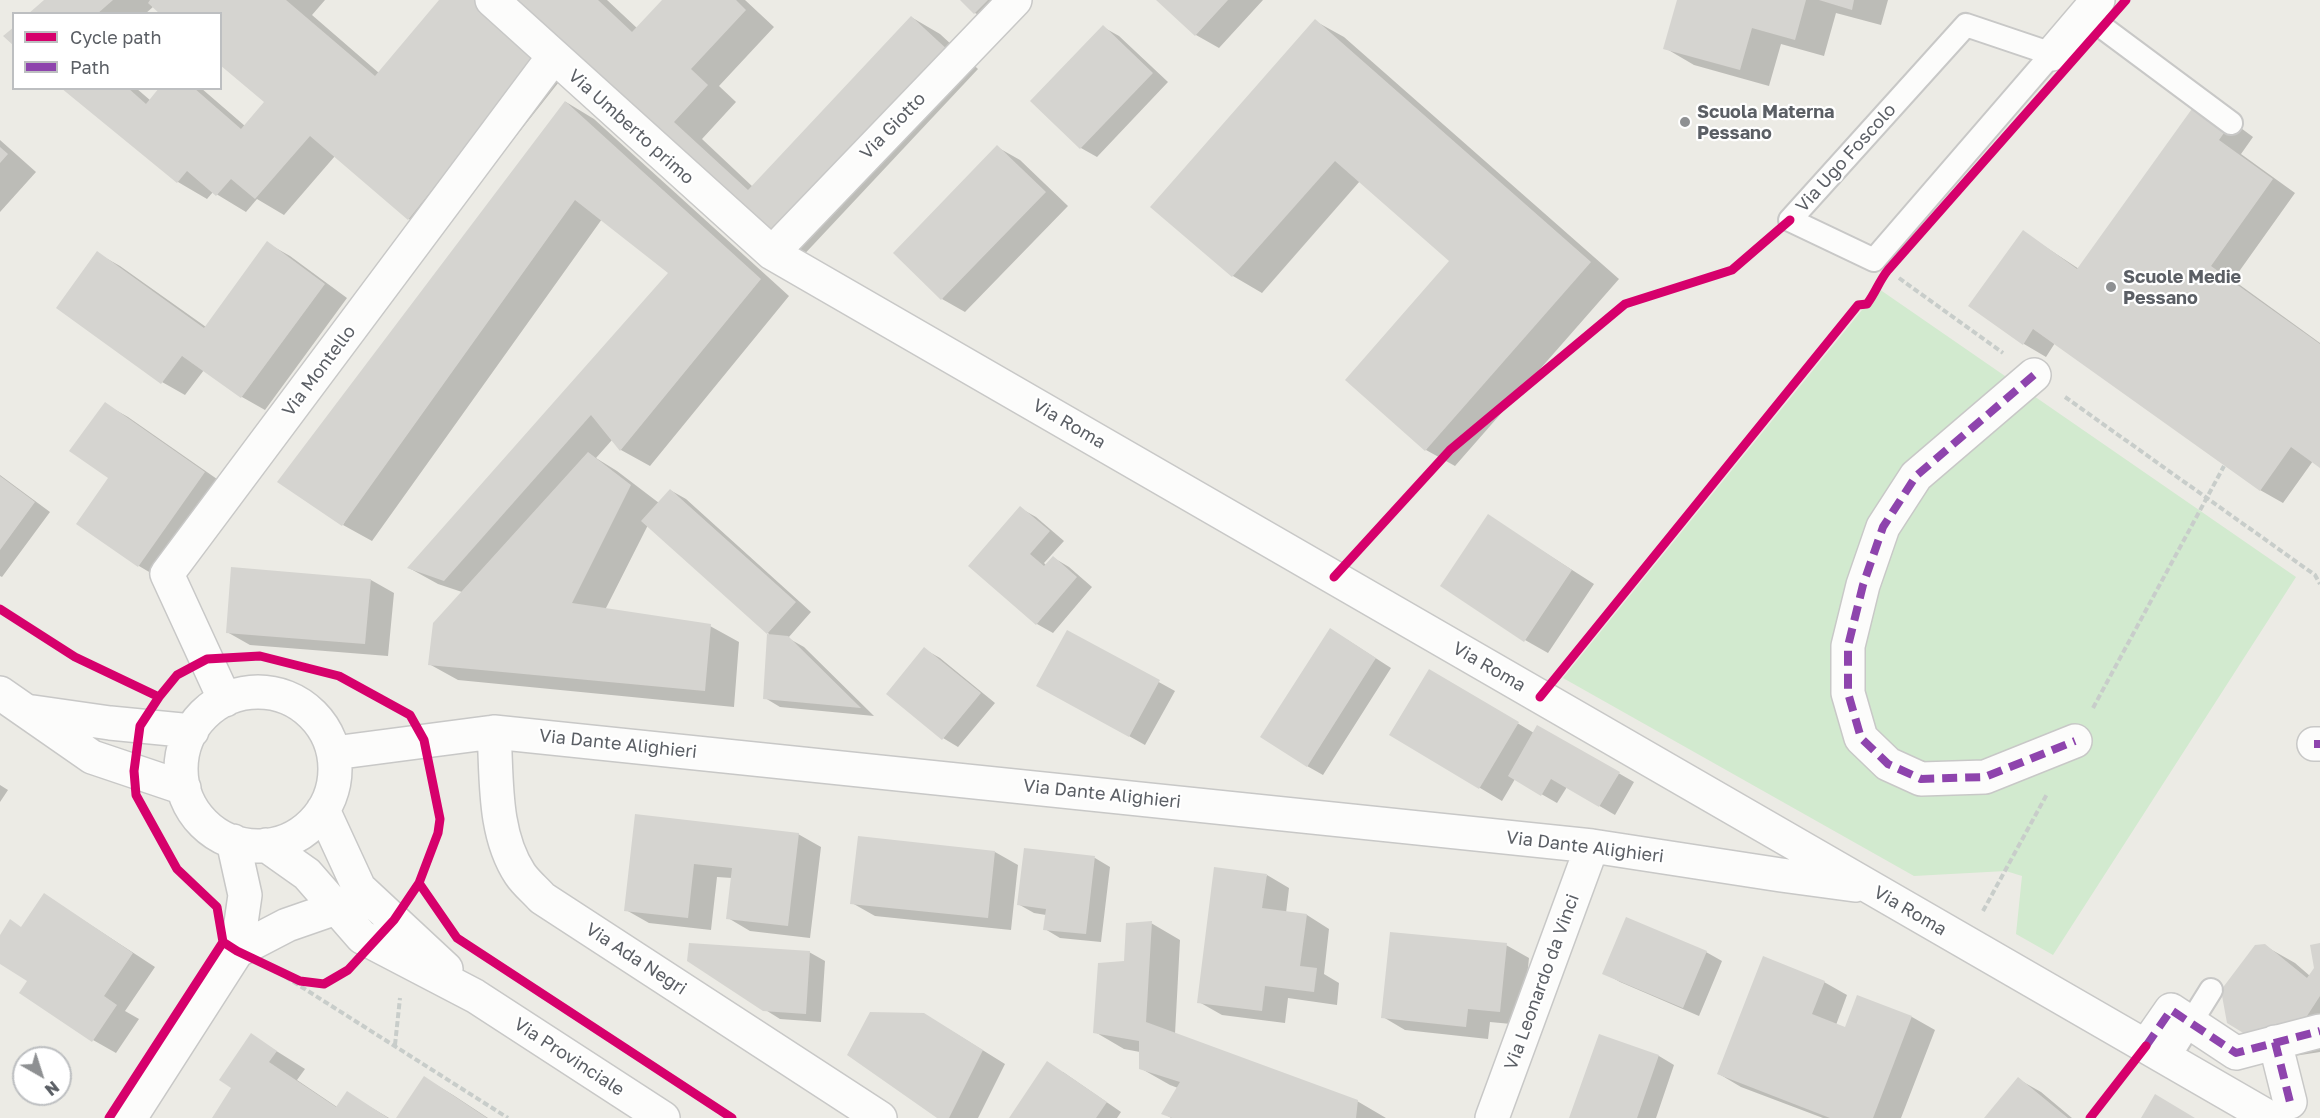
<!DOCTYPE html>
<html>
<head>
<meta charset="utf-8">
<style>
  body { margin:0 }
  #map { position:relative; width:2320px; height:1118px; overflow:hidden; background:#ecebe5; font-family:"Golos Text",sans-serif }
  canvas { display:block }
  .legend { position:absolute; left:12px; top:12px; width:210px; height:78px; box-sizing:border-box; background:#fff; border:2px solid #bdbfc1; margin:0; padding:8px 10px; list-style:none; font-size:18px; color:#5b5f65 }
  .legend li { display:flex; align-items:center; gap:12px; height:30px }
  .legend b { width:30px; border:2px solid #bdbfc1 }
  .north { position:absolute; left:12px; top:1046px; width:60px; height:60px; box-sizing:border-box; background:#fff; border:2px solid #bdbfc1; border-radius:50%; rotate:141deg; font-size:16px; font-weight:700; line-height:24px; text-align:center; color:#5b5f65 }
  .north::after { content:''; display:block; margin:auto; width:21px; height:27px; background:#8e9092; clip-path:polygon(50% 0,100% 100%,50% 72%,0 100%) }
</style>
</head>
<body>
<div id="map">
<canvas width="2320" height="1118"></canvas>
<ul class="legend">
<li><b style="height:8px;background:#d6006c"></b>Cycle path</li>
<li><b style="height:8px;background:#8e44ad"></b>Path</li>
</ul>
<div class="north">N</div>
</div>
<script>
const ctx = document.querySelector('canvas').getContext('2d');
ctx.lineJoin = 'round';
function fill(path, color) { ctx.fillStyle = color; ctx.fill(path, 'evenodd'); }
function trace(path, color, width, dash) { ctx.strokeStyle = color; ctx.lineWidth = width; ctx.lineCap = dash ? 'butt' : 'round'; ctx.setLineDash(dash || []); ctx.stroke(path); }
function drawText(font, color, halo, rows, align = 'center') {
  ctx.font = font + ' "Golos Text",sans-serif'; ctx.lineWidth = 4.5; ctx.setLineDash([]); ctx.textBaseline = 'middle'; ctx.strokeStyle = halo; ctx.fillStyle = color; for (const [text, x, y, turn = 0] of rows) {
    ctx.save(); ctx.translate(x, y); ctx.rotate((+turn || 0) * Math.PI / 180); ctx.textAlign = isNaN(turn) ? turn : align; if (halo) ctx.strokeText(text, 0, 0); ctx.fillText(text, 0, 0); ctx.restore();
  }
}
const green = new Path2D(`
  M1879 289 2296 577 2053 955 2016 934 2022 876 2006 871 1914 876 1563 678Z`);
const shadow = new Path2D(`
  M46 0H325L312 15 379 73 441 0 566 73 438 235 409 219 335 156 284 215 257 199 246 212 213 192 207 199 178 182 64 88H136L151 101 161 88H201L245 126 266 102 220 14 154 6 145 14H31Z
  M506 0H607L638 29 664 0H745L774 27 719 86 736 102 702 139 753 187 911 17 940 34 978 69 798 261Z
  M962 0H1012L991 22 975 13Z
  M1158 0H1263L1219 48 1196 35Z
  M1678 0H1888L1881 25 1836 13 1824 56 1781 44 1769 86 1694 65 1665 48Z
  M1315 21 1344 37 1619 279 1455 466 1426 450 1451 261 1360 181 1262 293 1233 276 1153 206Z
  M1103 27 1119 36 1168 82 1097 157 1081 148 1033 101Z
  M566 102 594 119 789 296 650 466 621 450 612 440 596 458 617 471 659 503 670 490 686 499 811 612 788 638 804 647 874 716 780 707 765 698 769 634 648 525 605 610 710 626 739 642 734 707 458 680 429 664 462 592 438 584 409 568 670 273 602 219 372 541 343 525Z
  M2222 114 2253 137 2241 154 2295 193 2233 280 2320 343V466L2313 461 2283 503 2260 490 2055 343 2046 357 2024 344 2023 232 2079 269Z
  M0 140 36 172 0 212Z
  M997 147 1020 160 1068 206 965 312 942 299Z
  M267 243 290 256 347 298 265 410 242 397 204 370 185 395 162 382 58 307 97 253 120 266 206 327Z
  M105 404 128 417 227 486 161 579 139 566 110 478Z
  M0 475 50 512 2 577 0 576Z
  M1020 508 1036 517 1064 541 1044 563 1047 566 1054 558 1069 567 1092 587 1053 633 1037 624 970 566Z
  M1488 516 1594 584 1548 653 1525 640Z
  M371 580 394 593 388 656 250 645 227 632Z
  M1068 632 1175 691 1145 745 1038 685Z
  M1346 639 1391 668 1323 775 1307 766Z
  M924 649 940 658 995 703 958 747 943 738Z
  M1430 671 1534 733 1538 727 1634 782 1615 815 1567 787 1557 803 1515 779 1502 801 1391 735Z
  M0 785 8 790 0 802Z
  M637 816 798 834 821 847 810 938 750 931 728 918 732 878 717 877 711 930 649 923 626 910Z
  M1025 849 1095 858 1110 867 1101 942 1060 938 1045 929 1046 915 1034 913 1018 904Z
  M995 852 1018 865 1011 930 875 916 852 903Z
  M1267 875 1289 888 1286 913 1307 915 1329 929 1324 974 1339 983 1337 1005 1288 998 1285 1023 1222 1015 1199 1002Z
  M45 895 155 967 125 1011 139 1019 116 1053 93 1040 29 981 0 962V938L22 928Z
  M1151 923 1180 940 1175 1034 1357 1101 1386 1118H1171L1163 1113 1178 1088 1170 1085 1140 1068V1052L1124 1049 1095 1032 1125 962Z
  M1506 945 1529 958 1522 1025 1490 1022 1488 1039 1405 1030 1383 1017Z
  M2320 945V1052L2288 1057 2265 946 2295 963 2310 976 2315 968Z
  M809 952 825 961 821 1022 780 1019 764 1009Z
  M1706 952 1722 961 1699 1016 1620 982 1604 973Z
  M1824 982 1847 995 1836 1025 1846 1029 1858 997 1912 1017 1935 1030 1901 1118H1823L1741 1087 1719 1074Z
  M947 1028 1005 1064 978 1118H940Z
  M251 1035 305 1069 297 1080 337 1107 347 1093 389 1118H214L233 1087Z
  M1600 1036 1659 1056 1674 1065 1656 1118H1571Z
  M1063 1072 1121 1112 1117 1118H1011Z
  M425 1078 453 1095 488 1118H398Z
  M2018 1079 2041 1092 2072 1118H1986Z`);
const building = new Path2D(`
  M44 0H113L97 14H28Z
  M150 0H286L375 76 439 0H478L538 56 408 220 310 136 255 199 231 179 216 196 187 171 177 183 61 88H128L146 104 159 88H194L241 129 264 102 220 65V14H160L148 3Z
  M504 0H598L632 32 662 0H736L746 10 691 69 708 85 674 122 748 190 911 16 950 52 768 246Z
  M960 0H988L974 14Z
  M1156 0H1228L1195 36Z
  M1677 0H1806L1795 40 1752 28 1740 70 1663 49Z
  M1819 0H1854L1852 10Z
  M1315 19 1591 262 1425 451 1345 380 1449 261 1335 161 1232 277 1150 207Z
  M1103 25 1153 73 1080 149 1030 101Z
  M14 27V46L3 36Z
  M2199 99 2231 123 2219 140 2273 179 2211 266 2320 344V468L2291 447 2260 491 2033 329 2023 345 1968 306 2023 230 2077 269Z
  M565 101 761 279 620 451 591 415 444 581 407 568 668 273 575 200 342 526 277 482Z
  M997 145 1046 192 941 300 893 253Z
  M0 147 8 154 0 163Z
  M267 241 325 284 241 398 182 356 161 384 56 308 97 251 204 328Z
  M105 402 205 472 138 567 76 524 108 478 69 451Z
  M588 452 631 485 572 603 711 624 705 691 428 665 433 623Z
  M0 476 35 502 0 550Z
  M670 489 796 602 767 634 641 521Z
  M1020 506 1050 531 1030 554 1044 566 1053 556 1077 577 1036 625 968 566Z
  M1488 514 1572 570 1524 642 1440 586Z
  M231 567 371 579 365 644 226 633Z
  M1330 628 1376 658 1307 767 1260 737Z
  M1067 630 1160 680 1129 737 1036 686Z
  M767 634 788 636 861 708 763 699Z
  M924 647 981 693 942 740 886 694Z
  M1429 669 1519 722 1479 789 1389 735Z
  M1537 725 1620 772 1599 807 1551 779 1541 796 1508 776Z
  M635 814 799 833 788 926 726 919 732 868 694 864 688 918 624 911Z
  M858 836 995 851 988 918 850 904Z
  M1024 848 1095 856 1086 934 1043 930 1046 909 1017 905Z
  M1214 867 1267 874 1262 908 1307 914 1300 966 1317 968 1314 992 1265 986 1262 1011 1197 1003Z
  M44 893 133 953 104 996 117 1005 92 1042 19 993 27 981 0 964V935L10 919 21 927Z
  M1626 917 1707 951 1683 1008 1602 974Z
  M1152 921 1146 1022 1358 1100 1356 1118H1172L1161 1114 1180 1082 1139 1069V1041L1093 1033 1098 963 1124 961 1126 923Z
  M1390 932 1507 943 1500 1012 1468 1009 1466 1027 1381 1018Z
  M689 943 810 951 806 1014 763 1011 687 961Z
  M2320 943V996L2294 1036 2258 1042 2227 1023 2221 990 2255 945 2265 944 2307 978 2314 968 2310 945Z
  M1763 956 1825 981 1812 1014 1845 1027 1857 995 1912 1016 1873 1118H1830L1717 1074Z
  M870 1012 924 1013 983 1050 949 1118H937L847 1055Z
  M251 1033 277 1051 269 1062 336 1107 347 1091 388 1118H212L231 1088 219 1080Z
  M1599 1034 1659 1055 1637 1118H1569Z
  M1047 1061 1107 1102 1096 1118H1009Z
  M424 1076 487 1118H396Z
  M2018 1077 2068 1118H1984Z
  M2155 1094 2195 1118H2141Z`);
const path = new Path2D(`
  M1899 278 2003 353
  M2065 397 2315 575 2320 584
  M2093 708 2224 466
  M1983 911 2047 794
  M278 972 508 1118
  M395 1045 400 998`);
const service = new Path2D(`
  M1966 25 2052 54 1874 260 1790 220Z
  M2102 27 2231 123
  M2168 1059 2211 990`);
const pedestrian = new Path2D(`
  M2034 375 1916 476 1883 527 1863 585 1848 646V693L1861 738 1888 764 1921 779 1985 777 2075 741
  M2314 744H2320
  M2275 1042 2290 1102
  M2146 1046 2171 1010 2236 1053 2320 1031`);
const minor = new Path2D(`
  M492 0 772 253 2270 1118
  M2052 54 2098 0
  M772 253 1015 0
  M181 769a77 77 0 1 1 154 0a77 77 0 1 1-154 0Z
  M0 693 92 757 184 788
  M225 700 167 574 554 56
  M33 712 110 723 192 731
  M494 732C497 778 493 833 520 874 526 883 535 890 542 898L880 1118
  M334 753 494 732 1592 846 1781 875 1855 885
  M323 810 359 888 446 969
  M266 845 307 874 362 937 475 996 663 1118
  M237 951 287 925 336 908
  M130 1118 237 951 245 895 233 841
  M1492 1118 1592 846`);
const quiet = new Path2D(`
  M2034 375 1916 476 1883 527 1863 585 1848 646V693L1861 738 1888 764 1921 779 1985 777 2075 741
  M2314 744H2320
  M2275 1042 2290 1102
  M2146 1046 2171 1010 2236 1053 2320 1031`);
const cycleway = new Path2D(`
  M1334 577 1450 450 1625 304 1732 270 1790 220
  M0 609 75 657 159 697
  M1540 697 1858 305 1867 304C1876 292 1879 281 1888 270L2126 0
  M419 883 457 938 732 1118
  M109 1118 223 942 237 951 300 981 324 984 348 970 394 920 419 883 438 833 440 819 424 740 410 715 339 676 260 656 207 659 177 675 159 697 140 726 134 771 136 795 177 869 217 907 223 942
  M2090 1118 2146 1046`);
const markers = [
  [1685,122,6,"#8e9092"],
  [2111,287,6,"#8e9092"]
];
const poiNames = [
  ["Scuola Materna",1697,112],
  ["Pessano",1697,133],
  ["Scuole Medie",2123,277],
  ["Pessano",2123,298]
];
const streetNames = [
  ["Via Giotto",893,126,-46],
  ["Via Umberto primo",631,127,42],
  ["Via Ugo Foscolo",1846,158,-48],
  ["Via Montello",319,371,-53],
  ["Via Roma",1069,424,30],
  ["Via Roma",1489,667,30],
  ["Via Dante Alighieri",618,744,6],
  ["Via Dante Alighieri",1102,794,6],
  ["Via Dante Alighieri",1585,847,7],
  ["Via Roma",1910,911,30],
  ["Via Ada Negri",636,959,33],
  ["Via Leonardo da Vinci",1542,982,-70],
  ["Via Provinciale",569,1057,33]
];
fill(green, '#d2eacf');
fill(shadow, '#0003');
fill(building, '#d5d4d0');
trace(service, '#c8c8c7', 26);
trace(pedestrian, '#c8c8c7', 36);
trace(minor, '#c8c8c7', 36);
trace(path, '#c8cdca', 4, [6, 3]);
trace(service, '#fcfcfb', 22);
trace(pedestrian, '#fcfcfb', 33);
trace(minor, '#fcfcfb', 33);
trace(quiet, '#8e44ad', 8, [15, 8]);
trace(cycleway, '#d6006c', 9);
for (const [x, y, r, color] of markers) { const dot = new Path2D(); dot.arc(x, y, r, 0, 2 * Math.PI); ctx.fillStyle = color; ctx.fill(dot); trace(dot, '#fff', 2); }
drawText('bold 18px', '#5b5f65', '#fff', poiNames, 'left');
drawText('18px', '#5b5f65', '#fff', streetNames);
</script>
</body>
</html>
